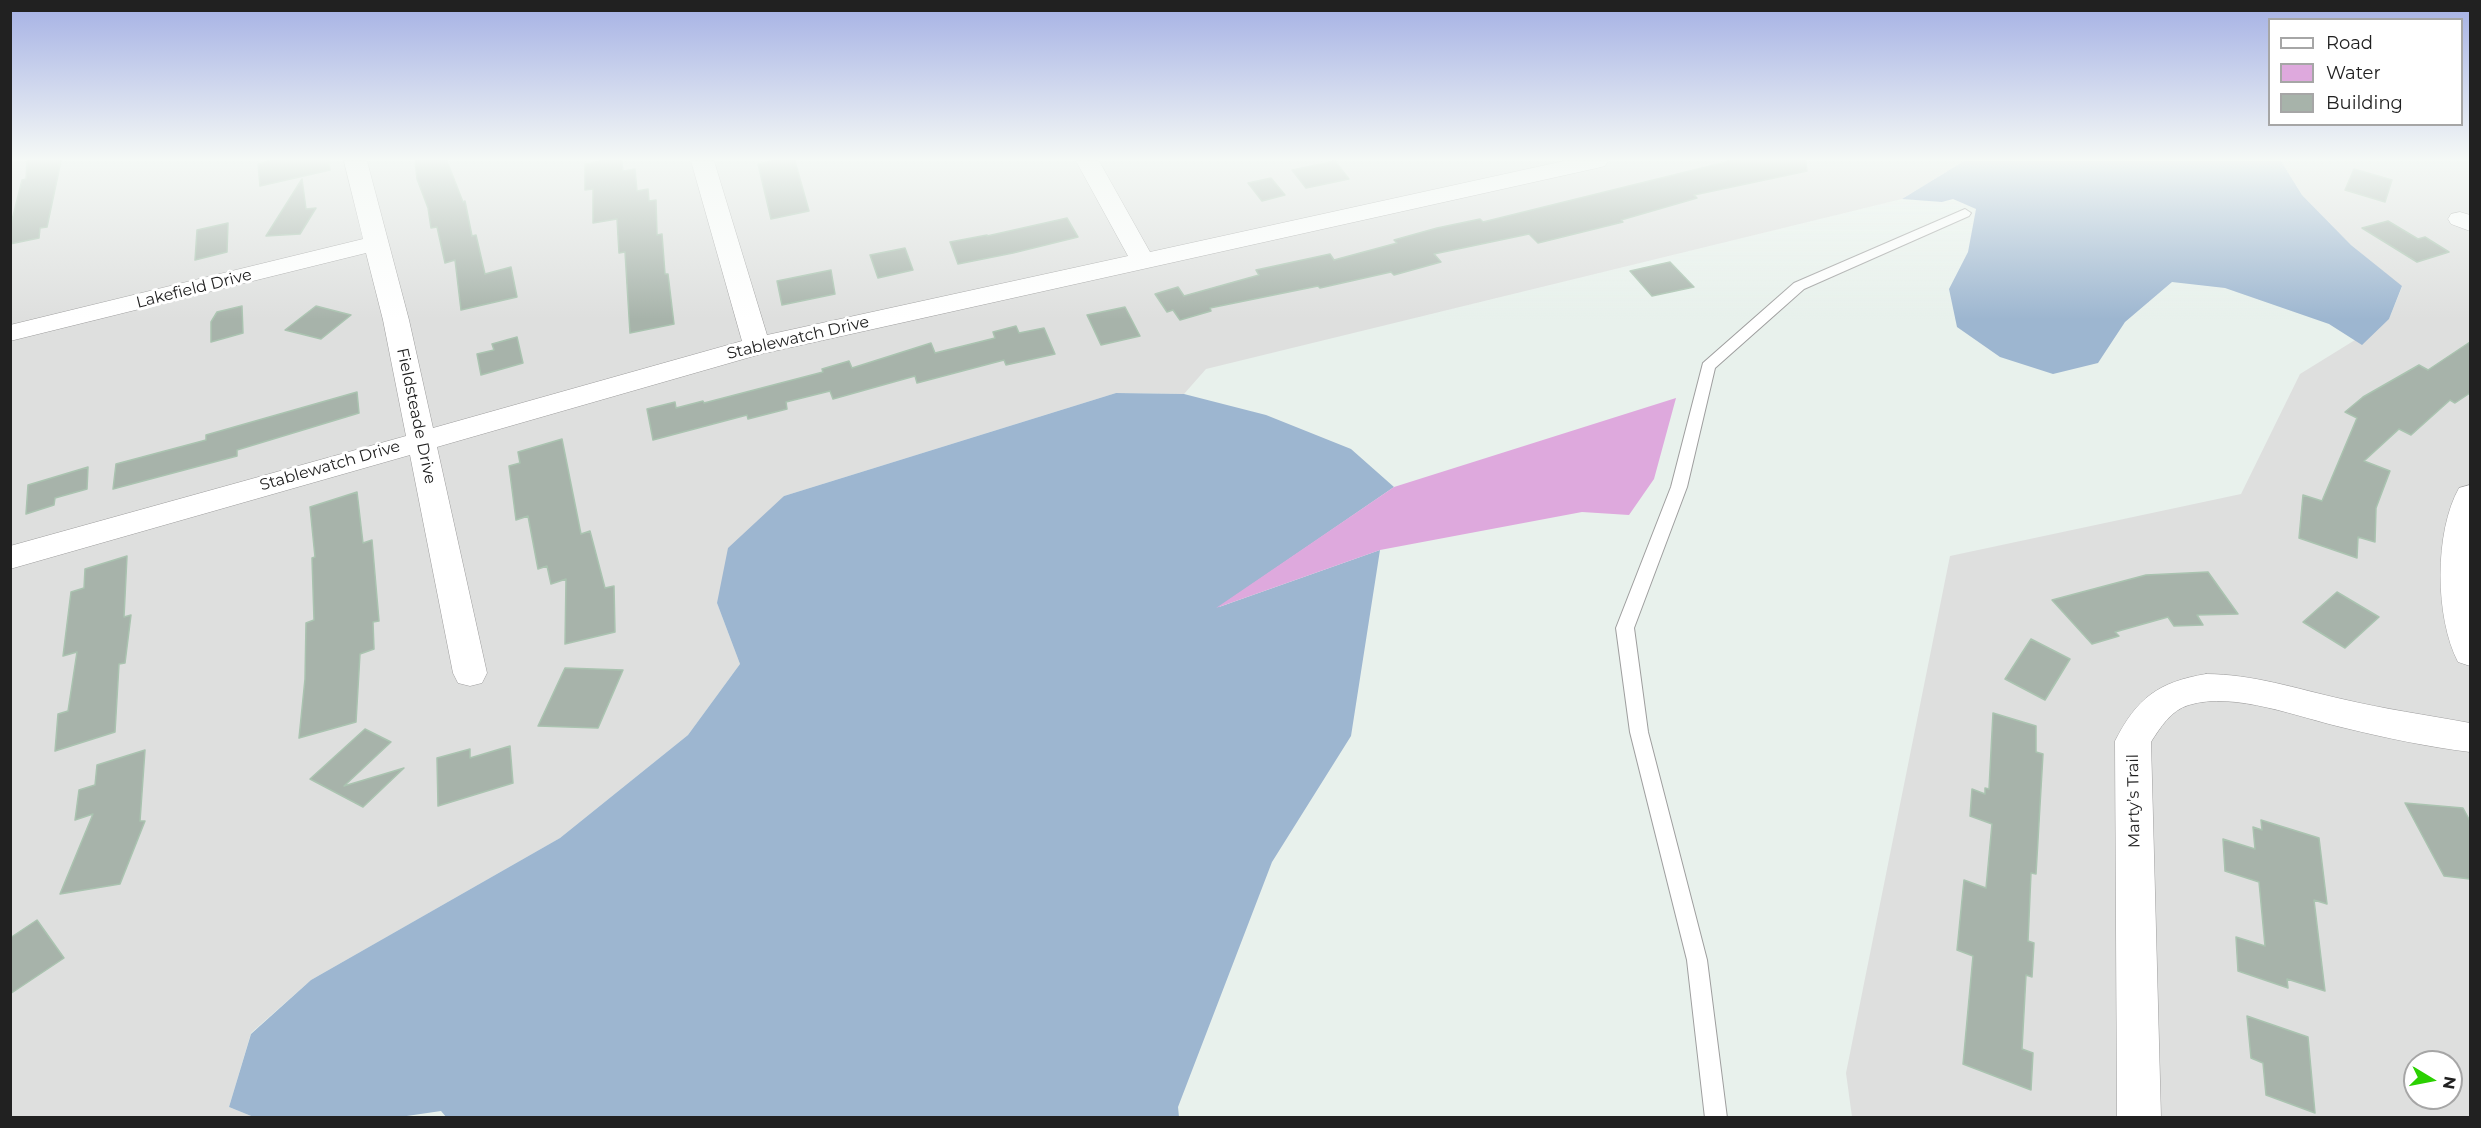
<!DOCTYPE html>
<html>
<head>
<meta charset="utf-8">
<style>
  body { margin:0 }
  #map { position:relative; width:2481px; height:1128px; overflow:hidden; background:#e8f1ec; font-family:Montserrat,sans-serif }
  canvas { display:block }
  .frame { position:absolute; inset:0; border:12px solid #212121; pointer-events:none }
  .legend { position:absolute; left:2268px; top:18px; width:195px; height:108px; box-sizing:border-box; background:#fff; border:2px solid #a6a6a6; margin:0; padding:8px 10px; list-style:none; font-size:18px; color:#212121 }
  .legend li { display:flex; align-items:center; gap:12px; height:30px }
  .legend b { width:30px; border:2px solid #a6a6a6 }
  .north { position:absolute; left:2403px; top:1050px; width:60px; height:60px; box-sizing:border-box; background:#fff; border:2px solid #a6a6a6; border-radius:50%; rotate:100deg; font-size:16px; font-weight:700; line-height:24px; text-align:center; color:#212121 }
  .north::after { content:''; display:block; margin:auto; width:21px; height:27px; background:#2bd002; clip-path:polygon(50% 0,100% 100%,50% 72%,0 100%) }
</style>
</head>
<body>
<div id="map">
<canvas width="2481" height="1128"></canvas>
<div class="frame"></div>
<ul class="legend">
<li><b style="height:8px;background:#fff"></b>Road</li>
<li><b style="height:16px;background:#dea9dd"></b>Water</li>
<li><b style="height:16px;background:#a7b3aa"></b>Building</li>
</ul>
<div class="north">N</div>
</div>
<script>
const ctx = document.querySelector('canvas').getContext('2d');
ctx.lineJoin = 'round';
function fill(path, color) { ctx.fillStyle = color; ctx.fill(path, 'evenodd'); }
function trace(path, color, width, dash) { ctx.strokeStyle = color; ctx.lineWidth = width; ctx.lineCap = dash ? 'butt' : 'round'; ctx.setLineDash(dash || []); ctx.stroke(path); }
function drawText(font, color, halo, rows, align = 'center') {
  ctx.font = font + ' Montserrat,sans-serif'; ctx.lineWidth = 6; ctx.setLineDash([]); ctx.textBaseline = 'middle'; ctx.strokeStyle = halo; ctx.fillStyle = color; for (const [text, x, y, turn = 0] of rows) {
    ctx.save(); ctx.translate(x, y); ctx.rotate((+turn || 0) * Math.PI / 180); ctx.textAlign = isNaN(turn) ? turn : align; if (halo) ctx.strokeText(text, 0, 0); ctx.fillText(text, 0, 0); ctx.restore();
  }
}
const residential = new Path2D(`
  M10 161H1964L1902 199 1206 369 1184 394 1116 393 784 496 717 603 740 664 688 735 560 838 311 980 251 1033 229 1107 256 1118 11 1117Z
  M2281 161H2470V1117H1852L1846 1073 1950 556 2241 494 2300 374 2389 319 2402 287 2351 245 2302 195ZM2415 1062H2451V1098H2415Z`);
const forest = new Path2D(`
  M1964 161H2281L2302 195 2351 245 2402 286 2389 319 2362 345 2329 324 2225 288 2172 282 2125 322 2098 363 2053 374 2000 357 1957 327 1949 289 1968 252 1976 209 1953 199 1942 202 1902 199Z
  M1116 393 1184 394 1266 415 1351 449 1394 487 1219 607 1380 550 1351 736 1272 862 1178 1107 1179 1117 447 1118 441 1111 393 1118H256L229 1107 251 1034 311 980 560 838 688 735 740 664 717 603 728 548 784 496Z`);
const water = new Path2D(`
  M1676 398 1654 479 1629 515 1582 512 1380 550 1216 608 1394 487Z`);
const building = new Path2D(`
  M27 161H61L47 227 40 228 39 238 10 244V228L22 180 26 179Z
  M270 161H329L330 170 260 186 258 164Z
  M415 161H447L463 202 465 201 472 236 476 235 485 274 511 267 517 297 461 310 455 260 445 263 437 227 431 228 428 208 417 179Z
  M603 161H622L623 171 635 169 637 191 648 189 649 201 656 200 657 235 662 234 665 274H668L674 324 630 333 625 252 619 253 617 219 593 223V189L585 190V164Z
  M772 161H795L809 211 771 219 758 164Z
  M1335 161 1349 179 1306 188 1292 170Z
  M1730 161H1806L1807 171 1694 195 1697 198 1621 220 1623 222 1538 243 1529 234 1434 254 1441 262 1394 275 1391 272 1320 288 1318 286 1210 308 1211 311 1180 320 1173 310 1167 312 1155 294 1178 287 1184 296 1259 275 1256 270 1330 254 1334 260 1397 243 1394 240 1437 228 1480 219 1483 222Z
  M2354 169 2392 180 2385 202 2345 190Z
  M1271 178 1285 195 1262 201 1248 183Z
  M302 179 306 209 316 208 300 234 266 236Z
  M1067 218 1078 237 1013 253 958 264 950 242 987 235V236Z
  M2388 221 2418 239 2425 237 2449 252 2417 262 2362 228Z
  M228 223 227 252 195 260 197 230Z
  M905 248 913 270 878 278 870 255Z
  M1670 262 1694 287 1652 296 1630 271Z
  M831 270 835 294 782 305 777 281Z
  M242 306 243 333 211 342V322L217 312Z
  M316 306 351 315 321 339 285 330Z
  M1125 307 1140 336 1101 345 1087 315Z
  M1016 326 1019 333 1044 328 1055 354 1006 365 1004 360 917 383 915 376 833 399 830 391 786 402 787 409 748 419 747 415 653 440 647 409 675 402 676 408 703 401 704 403 823 372 822 369 849 361 852 368 931 343 935 353 995 338 993 332Z
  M517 337 523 363 481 375 477 354 494 350 492 344Z
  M2470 342V393L2455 403 2450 400 2411 435 2399 429 2364 461 2390 471 2376 508 2375 542 2358 537 2357 558 2299 538 2303 495 2322 501 2357 418 2345 412 2363 397 2419 365 2428 370Z
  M357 392 359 413 237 450V456L113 489 116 464 206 440V435Z
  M562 439 581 534 590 531 605 588 614 586 615 632 565 644 566 579 551 584 547 566 538 569 528 516 516 520 509 466 520 463 518 452Z
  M88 467 87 489 55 498 54 505 26 514 28 485Z
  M357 492 363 543 372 540 379 621 373 622 374 649 360 654 356 722 299 738 305 679 306 623 314 620 312 558 315 557 310 507Z
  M127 556 124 617 131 615 125 663 119 664 115 732 55 751 58 714 68 711 77 652 63 656 71 592 84 588 85 569Z
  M2208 572 2238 614 2197 615 2203 625 2174 626 2168 617 2115 632 2119 636 2092 644 2052 600 2146 575Z
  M2337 592 2379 617 2345 648 2303 622Z
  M2031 639 2070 659 2045 700 2005 679Z
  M565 668 623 670 598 728 538 726Z
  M1993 713 2036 726V752L2043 754 2036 874 2031 873 2028 941 2034 943 2032 977 2026 975 2022 1049 2033 1053 2031 1090 1963 1064 1973 956 1957 950 1964 880 1986 888 1992 824 1970 816 1972 789 1985 794V788L1989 789Z
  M365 729 391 742 344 786 404 768 363 807 310 779Z
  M510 746 513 783 438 806 437 758 470 749V758Z
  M145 750 140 821H145L120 884 60 894 93 814 75 820 79 790 95 785 97 765Z
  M2405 803 2463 808 2470 821V879L2444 876Z
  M2261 820 2319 838 2327 904 2314 900 2325 991 2287 979 2288 988 2238 971 2236 937 2265 946 2259 882 2225 871 2223 839 2255 849 2253 827 2262 830Z
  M37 920 64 958 10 994V938Z
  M2247 1016 2308 1037 2315 1113 2266 1095 2263 1063 2251 1058Z`);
const lane = new Path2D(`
  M1965 209 1971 213 1969 216 1804 289 1715 368 1687 487 1634 628 1648 732 1707 960 1727 1118H1705L1687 960 1630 732 1616 628 1671 487 1703 363 1794 283Z`);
const street = new Path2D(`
  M344 161H367L409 320 433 428 742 341 691 161H714L767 335 1128 256 1076 161H1099L1150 252 1564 161H1608L1605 166 1597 168 761 354 437 447 487 673 482 683 470 686 458 683 453 673 410 455 10 569V546L406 436 383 320 366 253 10 341V325L363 239Z
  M2460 212 2470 215V231L2451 224 2448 219 2451 214Z
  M2470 485V666L2458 662C2435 618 2434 532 2459 488Z
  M2206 674C2253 674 2297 689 2342 699 2384 709 2427 715 2470 723V752C2429 747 2386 738 2345 728 2300 718 2234 691 2189 705 2171 710 2160 728 2151 742L2161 1118H2117L2115 741C2137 698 2158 682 2206 674Z`);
const streetNames = [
  ["Lakefield Drive",194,289,-14],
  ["Stablewatch Drive",798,338,-13],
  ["Fieldsteade Drive",416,416,78],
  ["Stablewatch Drive",330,466,-16],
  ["Marty’s Trail",2134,801,-91]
];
fill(residential, '#dedfde');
fill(forest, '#9db6d0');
fill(water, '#dea9dd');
fill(building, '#a7b3aa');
trace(building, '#aac3b0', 1.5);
trace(lane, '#9e9e9e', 2);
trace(street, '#9e9e9e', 1);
fill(lane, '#fff');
fill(street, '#fff');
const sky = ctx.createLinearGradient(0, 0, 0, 319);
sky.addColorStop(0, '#a4b0e4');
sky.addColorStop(0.5, '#f5f9f6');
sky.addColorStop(1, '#f5f9f600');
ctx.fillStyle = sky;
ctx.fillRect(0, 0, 2481, 319);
drawText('16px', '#212121', '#fff', streetNames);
</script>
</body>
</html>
